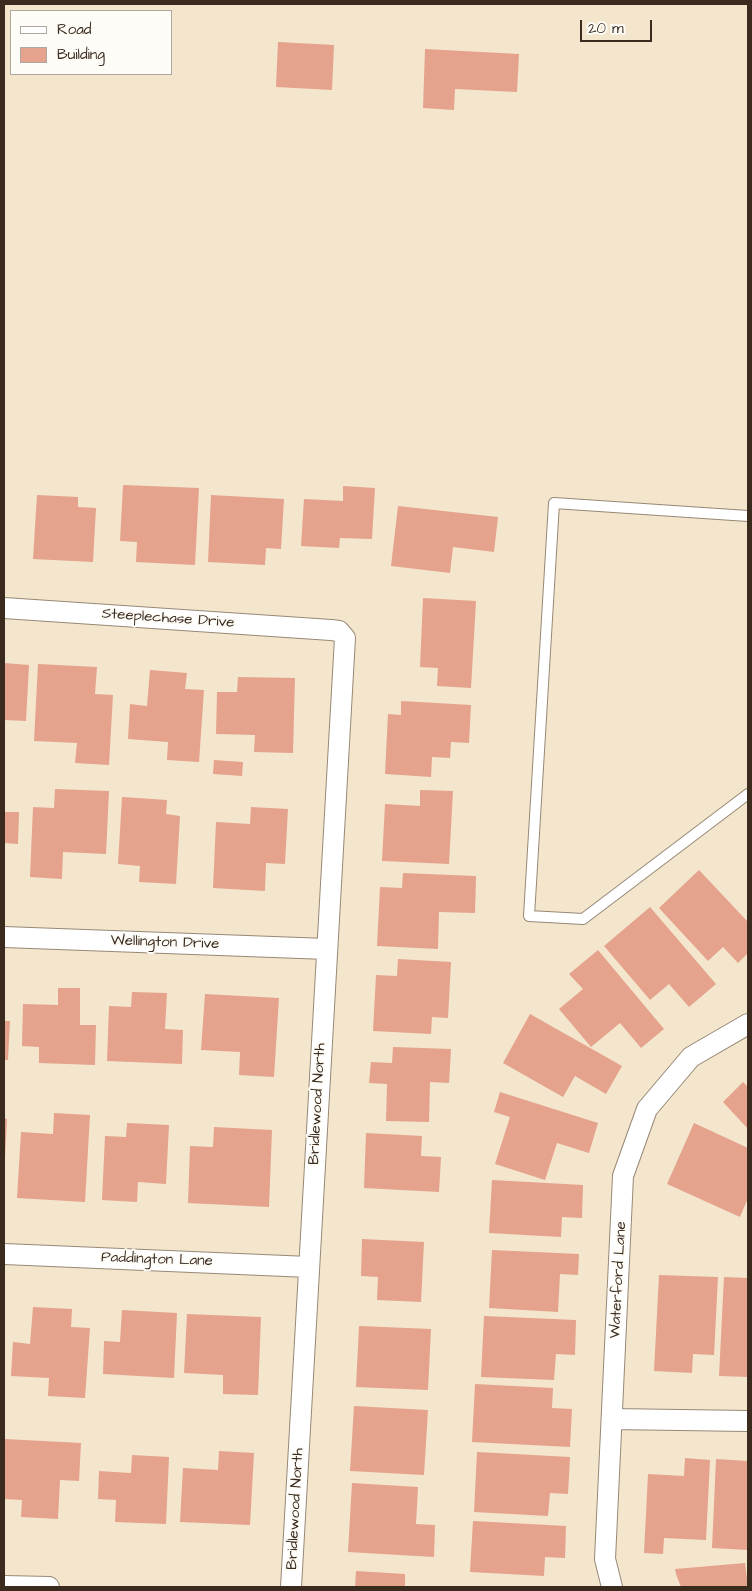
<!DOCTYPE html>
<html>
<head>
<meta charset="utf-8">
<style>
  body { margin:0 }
  #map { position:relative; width:752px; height:1591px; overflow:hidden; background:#f3e6cd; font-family:"Architects Daughter",sans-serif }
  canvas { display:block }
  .frame { position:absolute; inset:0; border:5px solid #3b2a1e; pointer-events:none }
  .legend { position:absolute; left:10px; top:10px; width:162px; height:65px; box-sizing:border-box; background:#fdfcf7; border:1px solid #afa8a0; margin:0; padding:6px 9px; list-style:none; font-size:15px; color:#3b2a1e }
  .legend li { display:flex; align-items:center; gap:10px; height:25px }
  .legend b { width:25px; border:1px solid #afa8a0 }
  .scale { position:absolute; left:580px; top:20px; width:72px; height:22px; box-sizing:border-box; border:2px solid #3b2a1e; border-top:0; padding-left:6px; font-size:15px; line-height:18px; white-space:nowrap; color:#3b2a1e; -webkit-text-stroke:4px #fdfcf7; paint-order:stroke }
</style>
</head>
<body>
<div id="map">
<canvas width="752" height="1591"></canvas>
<div class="frame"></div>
<ul class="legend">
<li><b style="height:6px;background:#fff"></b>Road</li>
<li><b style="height:14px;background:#e5a28c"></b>Building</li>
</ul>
<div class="scale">20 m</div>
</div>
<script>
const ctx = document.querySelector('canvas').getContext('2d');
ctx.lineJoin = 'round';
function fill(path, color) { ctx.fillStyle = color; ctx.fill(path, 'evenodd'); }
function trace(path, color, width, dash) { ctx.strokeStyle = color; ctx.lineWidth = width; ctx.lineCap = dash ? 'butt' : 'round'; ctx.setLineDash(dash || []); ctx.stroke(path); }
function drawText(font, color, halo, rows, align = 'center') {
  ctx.font = font + ' "Architects Daughter",sans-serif'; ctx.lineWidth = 4; ctx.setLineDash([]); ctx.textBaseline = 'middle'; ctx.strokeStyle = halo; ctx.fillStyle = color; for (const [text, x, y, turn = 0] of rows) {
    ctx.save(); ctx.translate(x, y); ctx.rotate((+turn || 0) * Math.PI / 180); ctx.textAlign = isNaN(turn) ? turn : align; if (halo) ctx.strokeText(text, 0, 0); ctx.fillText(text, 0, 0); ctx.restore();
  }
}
const building = new Path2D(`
  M278 42 334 45 332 90 276 87Z
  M425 49 519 54 517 92 455 89 454 110 423 108Z
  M123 485 199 488 195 565 136 562 137 542 120 541Z
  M343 486 375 488 372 539 340 538 339 548 301 546 304 499 343 501Z
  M37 495 78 497V507L96 508 93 562 33 559Z
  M211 495 284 499 281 549 266 548 265 565 208 562Z
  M398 506 498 517 494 552 453 547 450 573 391 566Z
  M423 598 476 601 471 688 437 686 438 668 420 667Z
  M4 663 29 665 26 721 4 720Z
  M38 664 97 667 95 694 113 695 109 765 75 763 77 743 34 741Z
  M150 670 187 673 185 689 204 690 199 762 167 760 168 742 128 739 130 704 147 706Z
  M238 677 295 678 293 753 254 752 255 735 216 734 217 692H237Z
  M401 701 471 705 469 743 451 742 450 758 432 757 431 777 385 774 388 714 401 715Z
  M214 760 243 762 242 776 213 774Z
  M55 789 109 791 106 854 63 852 62 879 30 877 33 807 54 808Z
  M420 790 453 791 449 864 382 861 385 804 420 806Z
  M122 797 167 800 166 814 180 816 176 884 139 882 140 866 118 864Z
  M251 807 288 809 285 864 266 863 265 891 213 888 216 822 250 824Z
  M4 812H19L18 844 4 843Z
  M699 870 748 922V953L738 963 723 947 708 961 659 908Z
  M403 873 476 876 475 913 439 912 438 949 377 946 380 887 402 888Z
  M650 907 716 984 689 1007 669 984 650 1000 604 946Z
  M598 950 664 1029 641 1048 620 1023 591 1047 559 1009 583 989 569 974Z
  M398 959 451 962 448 1018 432 1017 431 1034 373 1031 376 975 397 976Z
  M58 988H80V1025H96L95 1065 39 1063V1047L22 1046 23 1004 58 1005Z
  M132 992 167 993 165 1029 183 1030 182 1064 107 1061 109 1006 131 1007Z
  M205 994 279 998 274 1077 239 1075 240 1052 201 1050Z
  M530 1014 622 1066 606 1094 575 1076 563 1097 503 1063Z
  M4 1021H10L8 1060H4Z
  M393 1047 451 1049 449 1083 430 1082 429 1122 386 1121 387 1084 369 1083 371 1062 392 1063Z
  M743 1082 748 1087V1129L723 1102Z
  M500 1092 598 1123 589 1153 557 1143 545 1180 495 1164 510 1117 494 1112Z
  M54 1113 90 1115 85 1202 17 1198 21 1132 53 1134Z
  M4 1118 7 1119 5 1157H4Z
  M127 1123 169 1125 166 1184 138 1182 137 1202 102 1200 105 1136 126 1137Z
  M694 1123 748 1148V1198L740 1217 667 1184Z
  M214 1127 272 1130 269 1207 188 1203 190 1146 213 1147Z
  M366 1133 422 1136 421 1156 441 1157 439 1192 364 1188Z
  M492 1180 583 1185 582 1218 562 1217 561 1237 489 1233Z
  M362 1239 424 1242 421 1302 377 1300 378 1277 361 1276Z
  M492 1250 579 1254 578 1275 560 1274 558 1312 489 1308Z
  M659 1275 718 1277 714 1355 693 1354 692 1373 654 1371Z
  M724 1277 748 1278V1377L719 1376Z
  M33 1307 72 1309 71 1327 90 1328 85 1398 48 1396 49 1378 11 1376 13 1342 30 1344Z
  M122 1310 177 1313 174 1378 103 1374 104 1341 120 1342Z
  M187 1314 261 1317 258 1395 223 1394V1375L184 1373Z
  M484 1316 576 1320 575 1355 556 1354 554 1380 481 1377Z
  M359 1326 431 1329 428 1390 356 1387Z
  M475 1384 553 1388 552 1408 572 1409 570 1447 472 1442Z
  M354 1406 428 1410 424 1475 350 1471Z
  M5 1439 81 1443 79 1481 60 1480 58 1519 21 1517 22 1500 4 1499Z
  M219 1451 254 1453 250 1525 180 1522 183 1468 218 1470Z
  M477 1452 570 1457 568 1494 550 1493 548 1516 474 1512Z
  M132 1455 169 1457 166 1524 115 1522 116 1500 98 1499 99 1471 131 1473Z
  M685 1458 710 1460 706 1540 664 1538 663 1554 644 1553 648 1474 684 1476Z
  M716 1459 748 1461V1550L712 1548Z
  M352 1483 418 1487 416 1524 435 1525 434 1557 348 1552Z
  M473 1521 566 1526 565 1558 545 1557 544 1576 470 1572Z
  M745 1563 748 1587H681L676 1574 675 1569Z
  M356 1571 405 1574V1587H355Z`);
const service = new Path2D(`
  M748 516 554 503 529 916 583 919 748 794`);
const minor = new Path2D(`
  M4 608 331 630 339 631 345 638 291 1587
  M4 937 327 949
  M4 1254 309 1267
  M612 1419 748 1421
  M4 1586 49 1587
  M612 1587 605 1559 623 1176 647 1109 691 1057 748 1024`);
const streetNames = [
  ["Steeplechase Drive",168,619,4],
  ["Wellington Drive",165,943,2],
  ["Bridlewood North",318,1104,-87],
  ["Paddington Lane",157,1260,2],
  ["Waterford Lane",619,1280,-87],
  ["Bridlewood North",296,1509,-87]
];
fill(building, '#e5a28c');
trace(service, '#978876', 12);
trace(minor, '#978876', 22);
trace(service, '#fff', 10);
trace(minor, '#fff', 20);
drawText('15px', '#3b2a1e', '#fdfcf7', streetNames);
</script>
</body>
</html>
